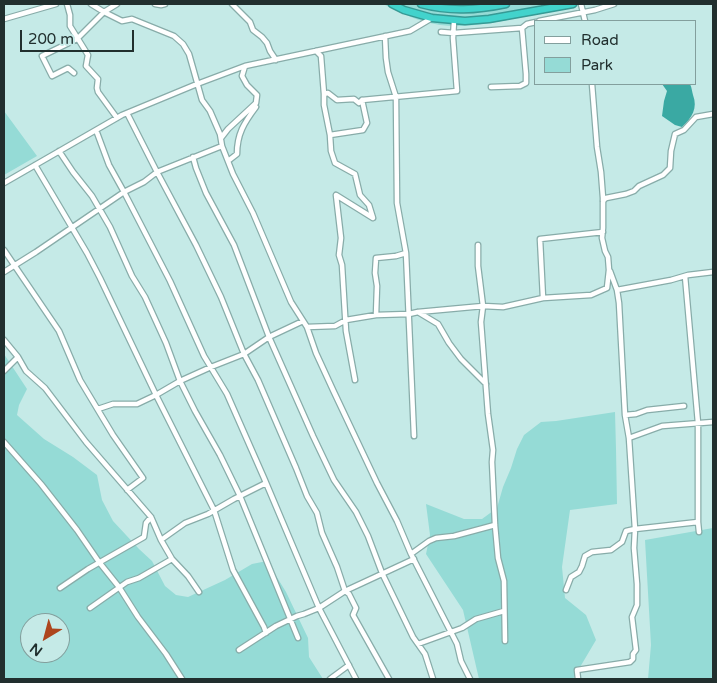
<!DOCTYPE html>
<html>
<head>
<meta charset="utf-8">
<style>
  body { margin:0 }
  #map { position:relative; width:717px; height:683px; overflow:hidden; background:#c5eae7; font-family:"Varela Round",sans-serif }
  canvas { display:block }
  .frame { position:absolute; inset:0; border:5px solid #212f2e; pointer-events:none }
  .legend { position:absolute; left:534px; top:20px; width:162px; height:65px; box-sizing:border-box; background:#c5eae7; border:1px solid #839f9d; margin:0; padding:6px 9px; list-style:none; font-size:15px; color:#212f2e }
  .legend li { display:flex; align-items:center; gap:10px; height:25px }
  .legend b { width:25px; border:1px solid #839f9d }
  .north { position:absolute; left:20px; top:613px; width:50px; height:50px; box-sizing:border-box; background:#c5eae7; border:1px solid #839f9d; border-radius:50%; rotate:217deg; font-size:14px; font-weight:700; line-height:20px; text-align:center; color:#212f2e }
  .north::after { content:''; display:block; margin:auto; width:18px; height:22px; background:#ad461e; clip-path:polygon(50% 0,100% 100%,50% 72%,0 100%) }
  .scale { position:absolute; left:20px; top:30px; width:114px; height:22px; box-sizing:border-box; border:2px solid #212f2e; border-top:0; padding-left:6px; font-size:15px; line-height:18px; white-space:nowrap; color:#212f2e; -webkit-text-stroke:4px #c5eae7; paint-order:stroke }
</style>
</head>
<body>
<div id="map">
<canvas width="717" height="683"></canvas>
<div class="frame"></div>
<ul class="legend">
<li><b style="height:6px;background:#fff"></b>Road</li>
<li><b style="height:14px;background:#95dbd6"></b>Park</li>
</ul>
<div class="north">N</div>
<div class="scale">200 m</div>
</div>
<script>
const ctx = document.querySelector('canvas').getContext('2d');
ctx.lineJoin = 'round';
function fill(path, color) { ctx.fillStyle = color; ctx.fill(path, 'evenodd'); }
function trace(path, color, width, dash) { ctx.strokeStyle = color; ctx.lineWidth = width; ctx.lineCap = dash ? 'butt' : 'round'; ctx.setLineDash(dash || []); ctx.stroke(path); }
const green = new Path2D(`
  M383 4H443L463 6 482 4H589C565 9 541 14 517 18 492 23 466 28 440 25 419 22 401 13 383 4Z
  M4 111 37 156 4 175Z
  M4 354 27 389 19 405 17 415 44 439 73 457 97 475 102 500 113 521 139 549 152 561 165 586 176 595 188 597 225 580 252 564 267 561 286 592 308 638 309 657 323 679H4ZM30 623H60V653H30Z
  M615 412 616 449 617 504 570 510 562 567 565 598 586 615 596 640 573 679H479L463 610 426 554 430 535 426 504 464 519H482L497 508 503 487 511 468 517 449 524 435 541 422 556 421Z
  M713 528V679H648L651 645 645 540Z`);
const water = new Path2D(`
  M662 84H690C692 88 692 92 693 95 698 108 692 118 682 127L675 125 662 116 664 101 667 91Z`);
const minor = new Path2D(`
  M67 4 70 15V26L88 55 86 66 98 79 97 88 98 92 117 118
  M155 4 161 5 165 4
  M232 4 250 22 253 30 262 37 267 43 270 51 276 60
  M581 4 585 21
  M4 19 56 4
  M539 21 595 10 614 4
  M441 32 454 33 522 28 527 24 536 22
  M316 51 321 56 324 94 328 93 337 100 354 99 359 103 362 100 367 123 363 130 330 135 331 151 335 163 355 174 360 195 369 205 373 218 336 195 341 238 339 255 342 265 346 331 355 380
  M74 73 68 68 52 76 42 56 77 39 104 12 117 4
  M491 87 520 86 526 83V74L522 28
  M324 94V105L330 135
  M362 100 457 91 453 38 454 21
  M127 113 157 172 196 245 221 297 244 354 258 380 296 468 307 496 317 513 322 533 337 567 345 591 349 594 356 608 353 615 389 679
  M96 130 109 165 124 192 170 281 204 356 227 394 264 478 319 608 356 679
  M221 138 228 129 256 103 257 95 247 85 242 76 245 66
  M222 146 233 174 253 213 291 302 307 327 316 353 333 390 377 483 397 521 411 554 457 644 461 661 470 679
  M59 151 73 172 92 196 110 227 132 276 145 297 166 343 180 381 195 411 220 455 240 496 298 638
  M193 157 196 168 206 193 234 245 269 337 313 436 334 480 356 512 368 536 382 573 413 637 425 654 433 679
  M228 161 237 154C237 134 244 123 256 107
  M35 165 87 253 100 278 156 395 214 510 233 570 264 627 266 633
  M4 183 122 115 197 84 245 66 410 31 432 18
  M603 201 606 198 626 194 634 191 639 186 663 175 670 168 671 151 675 134 684 130 696 117 713 114
  M478 245V266L483 306 481 322 488 414 493 450 492 462 495 525 498 558 504 581 505 641
  M4 250 59 331 80 380 113 435 143 478 127 490
  M406 253 414 436
  M610 271 617 290 671 280 688 275 713 272
  M4 272 36 252 124 192 144 182 157 172 222 146 220 134 210 111 202 100 193 68 189 54 183 44 174 36 132 19 122 21 104 12 91 4
  M543 298 540 239 603 232
  M418 312 438 324 449 343 461 359 486 384
  M376 315 377 286 375 273 376 258 396 256 406 253 397 203 396 97 388 72 386 58 385 36
  M307 327 335 326 346 320 376 315 409 314 418 312 483 306 503 307 543 298 591 295 607 288 609 270 608 257 605 251 602 238 603 228V198L601 172 597 147 592 84
  M4 340 18 357 26 371 45 388 86 442 151 517 161 540 172 559 188 576 199 592
  M4 371 18 357
  M98 409 113 404H137L156 395 180 381 211 367 244 354 269 337 303 321
  M625 415 636 414 647 410 684 406
  M629 438 662 426 713 422
  M4 442 41 484 77 530 99 562 119 587 138 617 166 654 182 679
  M698 522 699 532
  M161 540 185 523 208 514 234 499 266 483
  M411 554 429 541 436 538 454 536 495 525
  M60 588 88 569 144 537 146 523 151 517
  M566 590 571 577 579 572 582 566 585 556 592 552 611 550 622 542 626 531 635 529 698 522V423L685 276
  M90 608 127 582 139 578 172 559
  M418 644 462 628 476 619 504 611
  M239 650 276 626 297 616 304 614 319 608 345 591 414 559
  M330 679 349 665
  M578 679 577 670 630 662 633 659V654L636 650 632 617 637 605V584L634 548 635 529 629 438 625 415 619 303 617 290`);
const highway = new Path2D(`
  M392 4 404 10 432 18 465 21 489 19 573 4
  M421 4C450 12 477 10 506 4`);
fill(green, '#95dbd6');
fill(water, '#3aa9a3');
trace(minor, '#88aca9', 7);
trace(highway, '#369a95', 9);
trace(minor, '#fff', 4.5);
trace(highway, '#42d3cc', 6);
</script>
</body>
</html>
